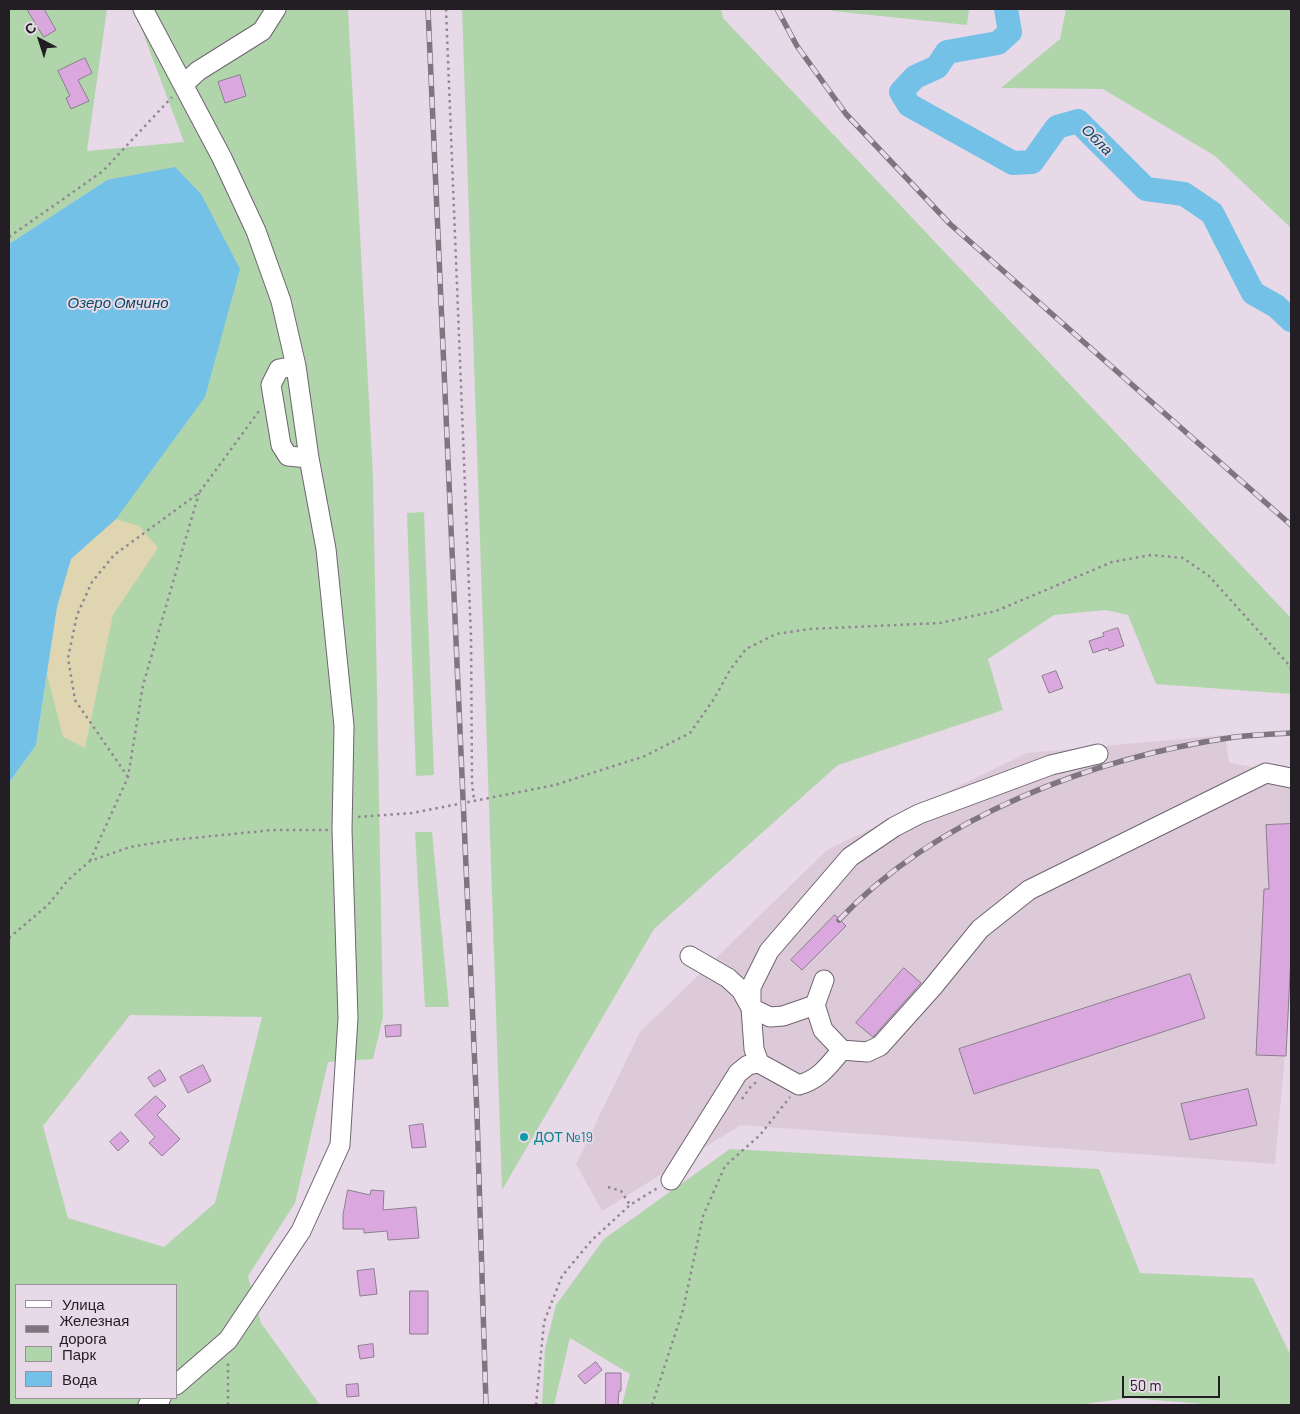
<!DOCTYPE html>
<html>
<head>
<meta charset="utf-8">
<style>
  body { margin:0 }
  #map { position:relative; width:1300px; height:1414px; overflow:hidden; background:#e7d9e8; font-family:Barlow,sans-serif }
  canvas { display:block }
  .frame { position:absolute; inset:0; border:10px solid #231e23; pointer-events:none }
  .legend { position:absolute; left:15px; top:1284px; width:162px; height:115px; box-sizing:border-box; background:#e7d9e8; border:1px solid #998e99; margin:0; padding:6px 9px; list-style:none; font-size:15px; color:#231e23 }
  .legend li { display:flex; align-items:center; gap:10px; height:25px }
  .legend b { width:25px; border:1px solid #998e99 }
  .north { position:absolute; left:15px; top:15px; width:50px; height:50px; -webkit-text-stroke:4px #e7d9e8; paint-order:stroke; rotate:320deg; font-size:14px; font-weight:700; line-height:20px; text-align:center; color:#231e23 }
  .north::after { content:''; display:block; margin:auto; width:18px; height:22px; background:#231e23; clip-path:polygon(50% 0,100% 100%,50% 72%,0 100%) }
  .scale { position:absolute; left:1122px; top:1376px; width:98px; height:22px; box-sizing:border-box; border:2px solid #231e23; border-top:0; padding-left:6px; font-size:15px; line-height:18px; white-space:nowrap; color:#231e23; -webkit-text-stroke:4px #e7d9e8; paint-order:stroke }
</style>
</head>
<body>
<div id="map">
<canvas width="1300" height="1414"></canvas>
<div class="frame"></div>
<ul class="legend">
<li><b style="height:6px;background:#fff"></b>Улица</li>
<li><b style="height:6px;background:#7e757f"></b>Железная дорога</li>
<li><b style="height:14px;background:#b0d5ab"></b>Парк</li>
<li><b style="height:14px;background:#74c1e7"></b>Вода</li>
</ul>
<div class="north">С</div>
<div class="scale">50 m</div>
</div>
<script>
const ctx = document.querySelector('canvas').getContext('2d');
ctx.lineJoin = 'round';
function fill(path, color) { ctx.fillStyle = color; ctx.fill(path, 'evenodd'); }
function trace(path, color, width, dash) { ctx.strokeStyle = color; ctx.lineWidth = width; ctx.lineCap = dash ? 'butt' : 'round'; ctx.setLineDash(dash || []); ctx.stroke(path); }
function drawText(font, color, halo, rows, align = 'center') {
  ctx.font = font + ' Barlow,sans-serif'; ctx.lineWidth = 4; ctx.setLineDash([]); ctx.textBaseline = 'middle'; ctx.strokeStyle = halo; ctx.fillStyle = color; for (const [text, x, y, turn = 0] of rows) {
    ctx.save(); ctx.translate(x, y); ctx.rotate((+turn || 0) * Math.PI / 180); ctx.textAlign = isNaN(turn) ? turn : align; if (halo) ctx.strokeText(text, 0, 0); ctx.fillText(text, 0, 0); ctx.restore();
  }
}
const industrial = new Path2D(`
  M1225 735 1229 763 1291 773V989L1275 1164 741 1125 602 1211 576 1164 640 1032 827 850 1027 753Z`);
const green = new Path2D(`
  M9 9H107L87 151 184 142 134 9H348L373 476 383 1017 373 1059 328 1062 295 1203 248 1276 261 1323 320 1405H9V783L36 745 57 607 71 558 107 180 9 244ZM130 1015 262 1017 215 1203 164 1247 68 1218 43 1126ZM16 1285H176V1398H16Z
  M462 9H721L723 18 1291 618V694L1156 684 1128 615 1106 610 1054 615 988 659 1003 710 838 765 654 929 502 1190Z
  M832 9H969L967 25 832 11Z
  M1066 9H1291V228L1215 156 1103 89 1001 88 1060 39Z
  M424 512 434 775 416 776 407 513Z
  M415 832H432L449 1007H425Z
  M730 1149 1099 1169 1140 1273 1253 1278 1291 1356V1405H1217L1129 1398 1077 1405H622L630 1374 570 1338 554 1405H542L545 1349 556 1305 604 1239Z`);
const sand = new Path2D(`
  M116 519 139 526 158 548 113 615 85 748 63 737 47 674 56 613 71 558Z`);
const water = new Path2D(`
  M175 167 201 194 240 269 205 397 116 519 71 559 57 607 36 745 9 783V244L107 180Z`);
const river = new Path2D(`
  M1006 9 1010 32 998 43 947 52 937 67 915 77 901 92 909 105 1013 163 1032 162 1057 127 1078 121 1146 189 1184 194 1212 213 1253 293 1276 306 1291 320`);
const building = new Path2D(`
  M27 9H44L56 30 44 37Z
  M85 58 92 73 78 80 89 101 71 109 66 98 70 96 58 71Z
  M240 75 246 96 225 103 218 82Z
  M1118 628 1124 646 1109 651 1108 648 1093 653 1089 641 1104 636 1103 633Z
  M1056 671 1063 688 1049 693 1042 676Z
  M1291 824V954L1286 1056 1256 1055 1264 889H1269L1266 825Z
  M835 915 846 926 802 970 791 960Z
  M904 968 921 983 873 1037 856 1023Z
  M1190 974 1205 1018 974 1094 959 1049Z
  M401 1025V1036L386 1037 385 1026Z
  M203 1065 211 1081 188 1093 180 1077Z
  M160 1070 166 1080 154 1087 148 1078Z
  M1248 1089 1257 1125 1190 1140 1181 1104Z
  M156 1096 166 1106 157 1115 180 1139 162 1156 149 1143 155 1137 135 1115Z
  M423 1124 426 1147 412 1148 409 1126Z
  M121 1132 129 1141 118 1151 110 1142Z
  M348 1190 370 1195 371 1190 384 1191 383 1210 416 1207 419 1238 388 1240 387 1231 364 1233V1229H343V1215Z
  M374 1269 377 1294 360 1296 357 1271Z
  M410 1291H428V1334H410Z
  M373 1344 374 1357 360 1359 358 1346Z
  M596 1362 602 1370 585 1384 578 1376Z
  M606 1373H621V1391H619L618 1405H606Z
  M358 1384 359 1396 347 1397 346 1385Z`);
const path = new Path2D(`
  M446 9 471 637 472 782 474 800
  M9 237 103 171 172 97
  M128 777 75 700 68 658 77 615 92 582 114 555 199 493 259 411
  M358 817 412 813 555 785 645 756 690 733 714 699 730 670 746 649 776 634 810 629 940 623 996 611 1112 562 1151 555 1183 558 1209 576 1290 666 1291 670
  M90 861 128 777 143 685 199 493
  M9 938 36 915 48 905 68 880 90 861 130 847 172 840 273 830H328
  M742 1099 751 1086 758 1081
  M608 1187 621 1191 630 1205
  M228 1405V1361
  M536 1405 544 1322 562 1276 591 1241 630 1205 659 1187
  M652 1405 683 1310 703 1216 725 1166 760 1135 790 1097`);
const minor = new Path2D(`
  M143 9 222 158 256 231 281 301 296 366 309 458 326 549 344 726 342 830 348 1018 340 1145 301 1231 228 1340 176 1385
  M184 84 198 71 262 31 276 9
  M296 366 279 369 271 385 281 445 288 456 309 458
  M690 956 728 978 741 990 751 1008 754 1049 759 1063
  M824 980 815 1005 823 1030 842 1050 867 1052 880 1046 932 988 980 929 1029 890 1266 773 1291 778
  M815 1005 783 1016 770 1017 751 1008V987L769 951 850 857 894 827 919 814 1051 765 1098 754
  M671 1180 738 1073 748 1065 759 1063 799 1085C821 1078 827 1067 842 1050
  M148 1405 161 1398`);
const rail = new Path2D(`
  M428 9 477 1114 486 1405
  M777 9 797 46 846 114 950 224 1291 525
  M839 920C937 816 1095 757 1235 737 1253 735 1272 734 1291 733`);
const markers = [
  [524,1137,5,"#0f9aa8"]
];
const cultureNames = [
  ["ДОТ №19",534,1137]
];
const waterNames = [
  ["Обла",1097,140,45],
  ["Озеро Омчино",118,303]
];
fill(industrial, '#ddcad9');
fill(green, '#b0d5ab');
fill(sand, '#dfd5b0');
fill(water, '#74c1e7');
trace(river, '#74c1e7', 24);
fill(building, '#daa8df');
trace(building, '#8b7f8c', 1);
trace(minor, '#6f6471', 21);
trace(path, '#918792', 2.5, [2.5, 4]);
trace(minor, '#fff', 19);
trace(rail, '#7e757f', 5.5);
trace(rail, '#e7d9e8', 4, [11]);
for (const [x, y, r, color] of markers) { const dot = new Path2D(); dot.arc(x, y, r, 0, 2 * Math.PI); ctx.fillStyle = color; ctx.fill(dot); trace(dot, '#e7d9e8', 2); }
drawText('14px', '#0d838f', '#e7d9e8', cultureNames, 'left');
drawText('italic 15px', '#074a63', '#e7d9e8', waterNames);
</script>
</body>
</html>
